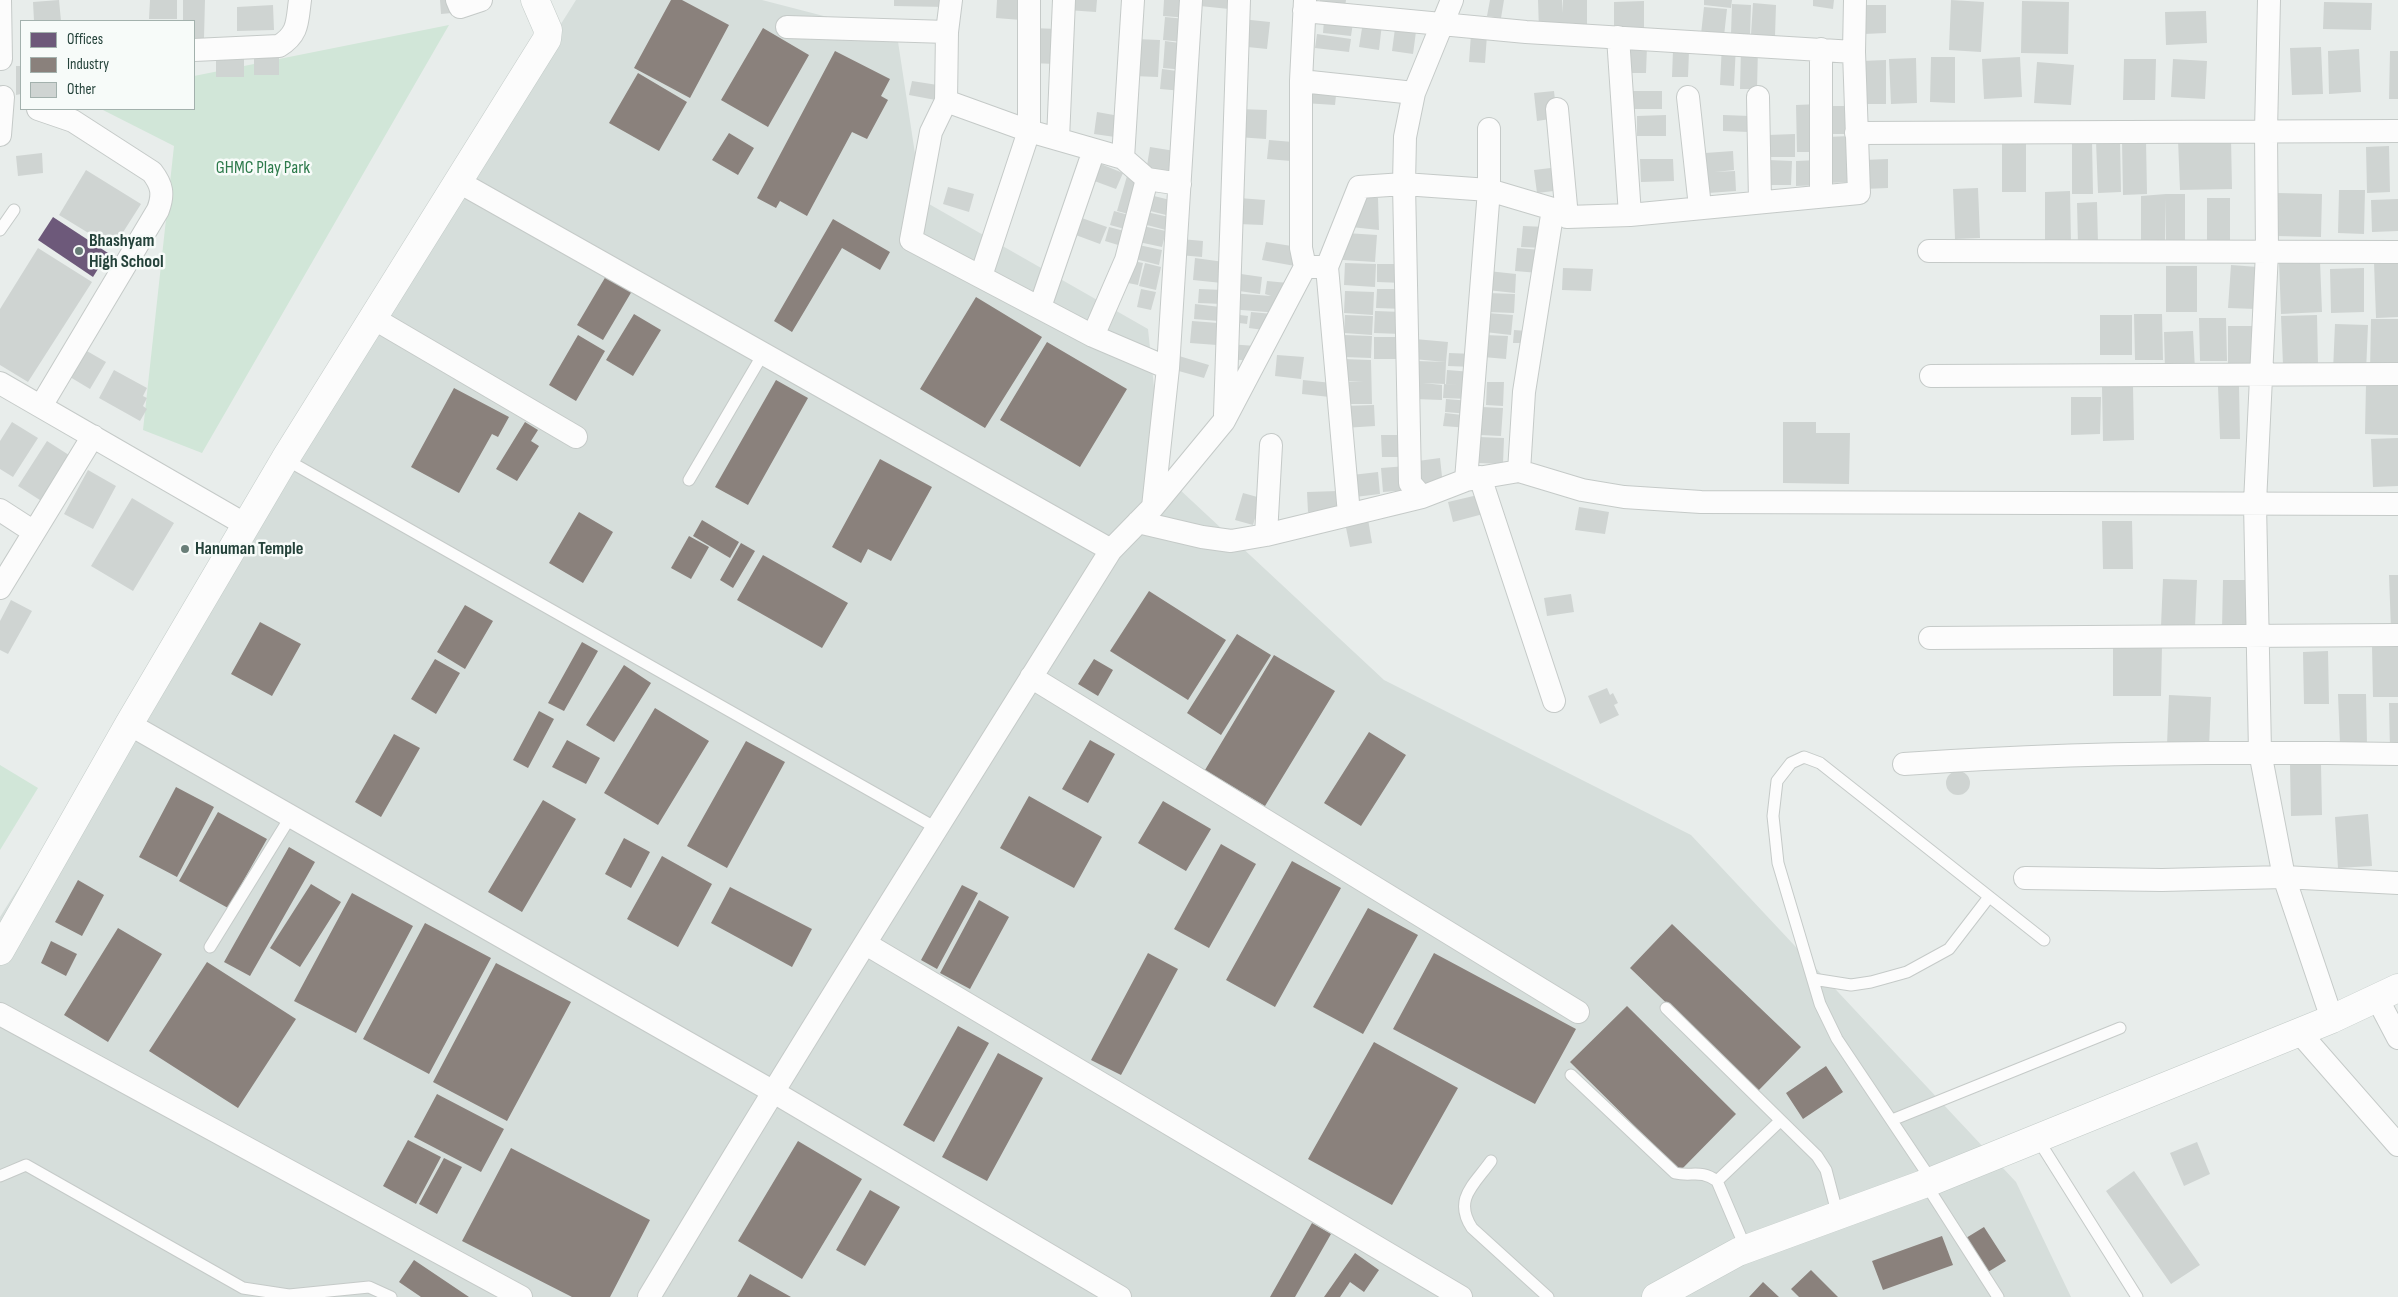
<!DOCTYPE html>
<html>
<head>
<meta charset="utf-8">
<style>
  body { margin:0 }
  #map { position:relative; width:2398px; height:1297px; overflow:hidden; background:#e8edeb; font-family:"Sofia Sans Condensed",sans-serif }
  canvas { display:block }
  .legend { position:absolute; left:20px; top:20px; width:175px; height:90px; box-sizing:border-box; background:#f7fbf9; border:1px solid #a3b1ad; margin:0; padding:6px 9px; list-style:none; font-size:15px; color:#24423a }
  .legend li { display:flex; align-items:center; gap:10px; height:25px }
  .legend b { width:25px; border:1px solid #a3b1ad }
</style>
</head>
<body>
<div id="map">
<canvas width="2398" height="1297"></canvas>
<ul class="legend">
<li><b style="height:14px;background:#6d597a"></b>Offices</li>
<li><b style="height:14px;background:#8a817c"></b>Industry</li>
<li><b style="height:14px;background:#cfd4d2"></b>Other</li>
</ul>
</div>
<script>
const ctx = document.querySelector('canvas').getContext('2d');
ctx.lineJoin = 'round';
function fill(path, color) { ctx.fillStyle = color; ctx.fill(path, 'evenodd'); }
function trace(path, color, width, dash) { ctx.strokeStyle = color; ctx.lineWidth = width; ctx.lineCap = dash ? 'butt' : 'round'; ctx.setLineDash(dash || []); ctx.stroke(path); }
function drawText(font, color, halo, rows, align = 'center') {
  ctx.font = font + ' "Sofia Sans Condensed",sans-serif'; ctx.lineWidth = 5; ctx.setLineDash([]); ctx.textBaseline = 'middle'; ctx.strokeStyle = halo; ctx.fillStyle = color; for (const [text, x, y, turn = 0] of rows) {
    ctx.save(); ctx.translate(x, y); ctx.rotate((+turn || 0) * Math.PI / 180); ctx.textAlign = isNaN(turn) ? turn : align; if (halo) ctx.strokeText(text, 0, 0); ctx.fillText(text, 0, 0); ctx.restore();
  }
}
const built = new Path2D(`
  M576 0H762L897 35 922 200 1148 329 1163 474 1384 680 1691 835 2016 1182 2071 1297H0V917Z`);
const green = new Path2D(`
  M449 25 202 453 143 430 174 146 101 109H194V76Z
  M0 765 38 788 0 850Z`);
const offices = new Path2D(`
  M53 217 108 253 93 277 38 240Z`);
const industry = new Path2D(`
  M671 0H682L729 25 690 98 634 68Z
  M763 28 809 55 768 127 721 100Z
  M835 51 890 79 881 96 888 100 867 139 852 132 807 216 780 201 776 208 757 198Z
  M638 73 687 102 659 151 609 123Z
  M729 133 754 148 738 175 712 160Z
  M833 219 890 252 880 270 842 248 792 332 774 321Z
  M606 276 632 291 603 340 577 325Z
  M976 297 1042 337 985 428 920 389Z
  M634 314 661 330 633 376 606 360Z
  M578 335 605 351 576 401 549 385Z
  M1047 342 1127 389 1080 467 1000 420Z
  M776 380 808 398 748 505 715 487Z
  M454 388 509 417 498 437 492 434 459 493 411 467Z
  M525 422 538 430 531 441 539 446 517 481 496 469Z
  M880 459 932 487 891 561 868 549 861 563 832 547Z
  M579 512 613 532 583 583 549 563Z
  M702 520 739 542 730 558 693 536Z
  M689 536 709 547 691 579 671 568Z
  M741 543 755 551 733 588 720 580Z
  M763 555 848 603 822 648 737 600Z
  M1149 591 1226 640 1188 700 1110 651Z
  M465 605 493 621 465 669 437 652Z
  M260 622 301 644 272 696 231 674Z
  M1237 634 1271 655 1221 735 1187 713Z
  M582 642 598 651 564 711 548 703Z
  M1274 655 1335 691 1265 806 1205 770Z
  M435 659 460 673 436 714 411 699Z
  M1094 659 1113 670 1098 696 1078 684Z
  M624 665 651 683 614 742 586 725Z
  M655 708 709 741 658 825 604 793Z
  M539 711 554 719 528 768 513 760Z
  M1369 732 1406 755 1361 826 1324 803Z
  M394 734 420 748 381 817 355 802Z
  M567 740 600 758 586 784 552 767Z
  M1090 740 1115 754 1088 803 1062 789Z
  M746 741 785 762 727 868 687 846Z
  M176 787 214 807 177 877 139 857Z
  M1029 796 1102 837 1074 888 1000 848Z
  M543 800 576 819 522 912 488 892Z
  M1163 801 1211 829 1186 871 1138 843Z
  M218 812 267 839 228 908 179 881Z
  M624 838 650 852 631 888 605 874Z
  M1221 844 1256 864 1209 948 1174 929Z
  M289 847 315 862 250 976 224 962Z
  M662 856 712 884 678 947 627 919Z
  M1292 861 1341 888 1275 1007 1226 980Z
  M78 880 104 895 82 936 55 922Z
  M311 884 341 902 300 967 270 948Z
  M962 885 978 893 937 969 921 960Z
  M730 887 812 929 792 967 711 923Z
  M352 893 413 926 356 1033 294 1001Z
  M979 900 1009 917 970 989 940 973Z
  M1368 908 1418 935 1363 1034 1313 1007Z
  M425 923 491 958 429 1074 363 1039Z
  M1672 924 1801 1047 1758 1091 1630 968Z
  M118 928 162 954 108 1042 64 1015Z
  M51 941 77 954 66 976 41 963Z
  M1148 953 1178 969 1121 1075 1091 1060Z
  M1434 953 1576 1029 1535 1104 1393 1029Z
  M207 962 296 1019 238 1108 149 1051Z
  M496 963 571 1002 507 1121 433 1082Z
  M1627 1006 1736 1114 1680 1171 1570 1062Z
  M958 1026 989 1043 934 1142 903 1125Z
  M1374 1042 1458 1088 1392 1205 1308 1159Z
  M998 1053 1043 1078 987 1181 942 1157Z
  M1826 1066 1843 1092 1803 1119 1786 1093Z
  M437 1094 504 1129 481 1172 414 1137Z
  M408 1140 441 1157 416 1204 383 1186Z
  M798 1141 862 1179 802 1279 738 1241Z
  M511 1148 650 1220 610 1297H572L462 1241Z
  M444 1158 462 1167 437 1214 419 1204Z
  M870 1190 900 1207 865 1266 836 1250Z
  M1312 1223 1331 1234 1295 1297H1270Z
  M1984 1227 2006 1261 1988 1272 1966 1238Z
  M1942 1236 1953 1265 1883 1290 1872 1261Z
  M1355 1253 1379 1270 1364 1292 1350 1282 1340 1297H1324Z
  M414 1260 469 1297H421L399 1282Z
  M1811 1270 1838 1297H1799L1791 1289Z
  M750 1274 791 1297H737Z
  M1763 1282 1779 1297H1749Z`);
const building = new Path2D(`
  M59 0 61 21H34L33 2Z
  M150 0H177V19H149Z
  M183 0H205L204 38H194V21H183Z
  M440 0H451L452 13 441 14Z
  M894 0H946V7L894 6Z
  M997 0H1023L1021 20 996 18Z
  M1067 0H1097L1096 12 1067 10Z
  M1164 0H1190L1189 18 1163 16Z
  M1201 0H1231L1229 9 1200 6Z
  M1320 0H1346L1345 7 1320 5Z
  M1490 0H1504L1501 18 1487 16Z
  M1538 0H1562L1563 13V0H1587V29L1539 30Z
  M1704 0H1732L1731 8 1704 5Z
  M1813 0H1834L1833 9 1813 6Z
  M1951 0 1984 2 1981 52 1949 50Z
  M1644 1V33L1614 34V2Z
  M2022 1 2069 2 2068 54 2021 53Z
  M2324 2 2372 3 2371 30 2323 29Z
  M1753 3 1776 5 1775 36 1751 35Z
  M1732 4 1751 5 1750 35 1731 34Z
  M273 5 274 30 237 31V7Z
  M1864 5H1886V33L1864 34Z
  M1704 7 1727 9 1724 36 1701 34Z
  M2206 11 2207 43 2166 45 2165 12Z
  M1165 17 1186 19 1183 42 1163 40Z
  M1241 19 1270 22 1267 49 1238 46Z
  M1324 20 1353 23 1351 36 1323 33Z
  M1396 21 1417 24 1413 54 1392 51Z
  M1363 22 1382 24 1379 50 1359 47Z
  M1032 28 1058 29 1055 64 1032 63Z
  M1317 34 1351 39 1349 52 1315 48Z
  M1471 34 1487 35 1485 63 1469 62Z
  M1135 39 1160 40 1158 77 1133 76Z
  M1165 41 1187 44 1185 70 1163 68Z
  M1722 44 1736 45 1734 86 1720 85Z
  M1627 45 1647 46 1646 73H1626Z
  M2321 47 2323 94 2292 95 2290 48Z
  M1741 48H1758L1757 89H1740Z
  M2359 49 2361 92 2329 94 2328 51Z
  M1673 50 1689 51 1688 77H1672Z
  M279 51V75H254V52Z
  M2390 51H2398V99H2389Z
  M244 52V77H216V53Z
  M1931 57H1955V103L1930 102Z
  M2020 57 2022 97 1984 99 1982 59Z
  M1916 58 1917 103 1891 104 1889 59Z
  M2124 59H2156L2155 100H2123Z
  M2173 59 2207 61 2205 99 2171 97Z
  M1886 60V104H1861V61Z
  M2037 62 2074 65 2071 105 2034 103Z
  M16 66H21V94L16 95Z
  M1162 69 1185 72 1183 91 1160 89Z
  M912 81 944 86 941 101 909 95Z
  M1306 84 1337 86 1335 105 1304 103Z
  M1554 91 1557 118 1537 121 1534 93Z
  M1632 91H1662V109H1632Z
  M1820 104V152H1797L1796 105Z
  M1826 106H1854V134H1826Z
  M1238 109 1267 110 1266 139 1237 137Z
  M1097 112 1125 117 1122 138 1094 134Z
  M1666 115V136H1637V116Z
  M1723 115 1750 116 1749 132 1723 131Z
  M1795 134V157H1768V135Z
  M1851 136 1853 182 1827 183 1826 137Z
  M2231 138 2232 189 2180 190 2178 139Z
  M1269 140 1293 142 1291 161 1267 159Z
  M2002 140H2026V192H2002Z
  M2092 140 2093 194H2072V141Z
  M2120 140 2121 192 2098 193 2096 141Z
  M2122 140H2146L2147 194 2123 195Z
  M2389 146 2390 192 2367 193 2366 147Z
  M1150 147 1181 152 1176 177 1146 172Z
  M1733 151 1734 170 1715 172 1735 171 1736 191 1708 193 1705 153Z
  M42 153 43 173 18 176 16 156Z
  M1640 159H1673L1674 181 1641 182Z
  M1888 159V188L1864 189 1863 160Z
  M1768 160 1792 161 1791 185H1767Z
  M1820 160 1821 185 1796 186V161Z
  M1096 162 1123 173 1116 189 1089 179Z
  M1559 167 1562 190 1537 193 1534 170Z
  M86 170 141 204 113 248 59 215Z
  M1127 176 1145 181 1136 216 1117 211Z
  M948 187 974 194 969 212 943 204Z
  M1978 188 1980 238 1955 239 1953 189Z
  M2339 190H2365L2364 234 2338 233Z
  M2070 191 2071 243H2045V192Z
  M2277 193 2322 194 2321 237 2276 236Z
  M1146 194 1174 201 1170 216 1142 209Z
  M2166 194H2185V246H2166V198L2165 243H2141V196Z
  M1363 196 1378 198 1379 230 1351 227Z
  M1239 198 1265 200 1263 225 1238 224Z
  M2207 198H2230V243H2207Z
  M2398 199V231L2372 232 2371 200Z
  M2097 202 2098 244 2078 245 2077 203Z
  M1114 211 1136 217 1132 231 1110 225Z
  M1142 211 1169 217 1166 230 1139 223Z
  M1079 217 1107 227 1100 244 1073 234Z
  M1138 225 1166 231 1162 247 1134 241Z
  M1523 226 1546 227 1545 248 1521 247Z
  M1109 227 1132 233 1128 248 1105 241Z
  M1346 233 1377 235 1375 262 1343 260Z
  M1181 239 1203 241 1202 257 1179 255Z
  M1266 242 1298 247 1295 266 1262 260Z
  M1134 244 1162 250 1159 265 1131 258Z
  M38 248 92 282 28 382 0 365V309Z
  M1517 248 1541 250 1539 273 1515 271Z
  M1195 258 1224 262 1222 283 1193 280Z
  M1128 260 1143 263 1138 285 1123 282Z
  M2320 261 2322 312 2281 314 2279 262Z
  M2398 261V317L2376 318 2374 262Z
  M1145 263 1161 267 1156 290 1139 286Z
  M1345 263 1376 264 1375 287 1344 285Z
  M1377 264H1405L1404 283 1377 282Z
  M2231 265 2258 267 2256 309 2228 308Z
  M2166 266H2197V312H2166Z
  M1563 268 1593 269 1591 291 1562 290Z
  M2364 268V312L2331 313 2330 269Z
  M1488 271 1516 274 1515 293 1487 290Z
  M1241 274 1262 277 1260 294 1239 291Z
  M1267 281 1288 283 1279 313 1229 309 1230 293 1271 296 1265 294Z
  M1141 289 1156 292 1151 310 1137 307Z
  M1199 289 1224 290 1223 304 1198 303Z
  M1377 289H1404V309L1376 308Z
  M1345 291 1374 292 1373 315 1344 313Z
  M1488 293 1515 294 1514 313 1487 312Z
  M1195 304 1220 307 1219 321 1194 319Z
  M1375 311 1402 312 1401 334 1374 333Z
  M1251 312 1273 314 1271 331 1249 328Z
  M1487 313 1513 315 1511 335 1485 332Z
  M1232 314 1248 316 1247 324 1231 322Z
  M2134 314H2162L2163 360H2135Z
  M1345 315 1373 316 1372 335 1344 333Z
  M2100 315H2132V355H2100Z
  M2317 315 2318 364 2283 365 2281 316Z
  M2199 318H2226L2227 361H2200Z
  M2371 319H2398V371H2370Z
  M1192 321 1218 323 1217 345 1190 343Z
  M2335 324 2368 325 2366 372 2333 371Z
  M2228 326H2254L2253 365H2228Z
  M1514 330 1527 331 1526 343H1513Z
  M2193 331 2195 370 2165 371 2164 332Z
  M1344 335 1372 336 1371 358 1343 357Z
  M1485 335 1508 336 1506 359 1483 357Z
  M1374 337H1401L1400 359H1374Z
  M1415 339 1448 342 1446 362 1413 359Z
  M1228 344 1256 346 1255 361 1227 359Z
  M80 347 106 362 90 389 65 374Z
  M1449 353 1474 354V367L1448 366Z
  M1277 355 1304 357 1301 379 1275 376Z
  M1179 356 1209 365 1204 378 1175 370Z
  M1343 359 1371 360 1372 404H1343L1344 382H1363L1342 381Z
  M1416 361 1446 362 1445 384 1423 383 1442 385V400L1414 399Z
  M114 370 147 388 143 396 147 398 143 406 147 409 140 421 99 398Z
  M1447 370 1472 372 1469 399 1443 398 1444 384 1460 385 1446 384Z
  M1303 380 1332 383 1330 397 1302 394Z
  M1487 382H1504L1503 406 1486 405Z
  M2366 383 2398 384V435L2365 434Z
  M2133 386 2134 440 2103 441 2102 387Z
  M2218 386H2239L2240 439H2220Z
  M2071 397H2101L2100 434 2071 435Z
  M1446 399 1471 401 1470 414 1445 412Z
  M1374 405 1375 426 1344 428V406Z
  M1482 407 1503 408 1501 436 1480 435Z
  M1445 413 1471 416 1469 428 1443 426Z
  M12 422 38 438 13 477 0 469V441Z
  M1783 422H1816V433H1850L1849 484 1783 483Z
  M1381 435H1405V457H1382Z
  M1479 437 1504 438 1503 464 1478 463Z
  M2398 438V486L2373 487 2371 439Z
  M47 441 72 457 43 502 18 486Z
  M1440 458 1443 486 1422 488 1418 461Z
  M1407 466 1409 490 1383 492 1381 468Z
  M88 470 116 486 93 529 64 514Z
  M1378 472 1380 494 1355 497 1352 475Z
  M1338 491 1339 511 1308 512 1307 492Z
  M1243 493 1261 498 1253 525 1235 520Z
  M1482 494 1487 513 1453 522 1448 502Z
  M132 498 174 523 133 591 91 566Z
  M1579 507 1609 512 1605 534 1575 530Z
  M1368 519 1372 543 1350 547 1345 523Z
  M2102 521H2132L2133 569H2103Z
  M2389 575H2398V630H2391Z
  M2163 579 2197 580 2195 627 2161 626Z
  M2223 580H2249L2248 630H2222Z
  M1571 594 1574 612 1547 616 1544 598Z
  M11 600 32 611 8 654 0 650V621Z
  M2113 646H2162L2161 696H2113Z
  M2372 646H2398V697H2373Z
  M2328 651 2329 704H2304L2303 652Z
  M1607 688 1610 695 1613 693 1618 703 1614 705 1619 715 1600 724 1588 696Z
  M2338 694H2366L2367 744H2340Z
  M2169 695 2211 697 2209 748 2167 745Z
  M2389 703H2398V750L2390 751Z
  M2290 764H2321L2322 815 2291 816Z
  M1946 783a12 12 0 1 1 24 0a12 12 0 1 1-24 0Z
  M2368 814 2372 866 2338 868 2335 817Z
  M2197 1142 2210 1174 2184 1186 2170 1153Z
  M2134 1171 2200 1265 2171 1284 2106 1191Z`);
const lane = new Path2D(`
  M0 230 14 210
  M285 459 938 829
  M689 480 763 354
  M210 947 291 816
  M1813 979 1851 985 1871 982 1907 972 1949 949 1989 897
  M1666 1008 1817 1156 1826 1170 1838 1216
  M1571 1075 1675 1173C1692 1177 1700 1169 1717 1181L1746 1249
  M1892 1120 2120 1028
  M2037 1138 2137 1297
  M1491 1161C1474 1185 1453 1199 1472 1228L1548 1297
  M0 1176 26 1165 243 1288 289 1295 369 1287 391 1297
  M1717 1181 1780 1121
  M1932 1181 1837 1039 1820 1004 1778 863 1773 816 1777 781 1791 763 1804 757 1820 763 2044 940
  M1925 1183 1998 1297`);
const street = new Path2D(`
  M0 0 1 59
  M457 0 460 7 481 0
  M951 0 947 32 946 101 931 132 911 240 1093 336 1168 368
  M2269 0 2266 131 2267 252 2255 503 2260 752 2284 877 2332 1019
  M1304 11 1526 32 1854 52
  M787 27 947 32
  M1618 37 1630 215
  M1821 49V196
  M194 50 279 46C299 34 297 21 300 0
  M1301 81 1414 93
  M1688 97 1700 207
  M1758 97 1760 201
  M946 101 1029 131 1123 158 1147 179 1180 184
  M38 109 73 121 152 172C162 185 164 194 158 210L41 406
  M1557 109 1567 217
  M1856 133 2398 131
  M0 135 3 97
  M1058 139 1064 0
  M1123 158 1133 0
  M459 182 1111 550
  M1929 251 2398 252
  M1305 267 1301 248V81L1305 0
  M1327 267 1349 514
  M981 276 1029 131V0
  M1040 307 1094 150
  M373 318 576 437
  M1093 336 1126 260 1147 179
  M1931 376 2398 374
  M0 383 246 525
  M1225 415 1239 0
  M1519 471 1524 392 1553 209
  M1480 477 1554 701
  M1466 480 1489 190V129
  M1422 497 1410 483 1404 184 1405 137 1414 93 1452 0
  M1153 507 1168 368 1191 0
  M0 510 34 532
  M1138 522 1202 537 1231 541 1266 535 1422 497 1466 480 1519 471 1582 490 1624 497 1701 502 2398 504
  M1266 535 1271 445
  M0 588 93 436
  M1930 638 2398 635
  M1031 677 1578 1012
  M129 724 772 1091 1120 1297
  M1904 764C2068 752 2233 751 2398 754
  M2025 878 2162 880 2284 877 2398 883
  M866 944 1461 1297
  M2377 998 2398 1038
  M0 1014 521 1297
  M2299 1032 2398 1145
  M649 1297C799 1046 956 798 1111 550L1153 507 1224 421 1305 267H1327L1359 187 1404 184 1489 190 1553 209 1567 217 1630 215 1859 193 1854 52 1855 0`);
const secondary = new Path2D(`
  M0 951 129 724 285 459 547 39 548 30 535 0
  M1656 1297 1738 1252 1932 1181 2332 1019 2398 988`);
const markers = [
  [79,251,5,"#697e78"],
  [185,549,5,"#697e78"]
];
const parkNames = [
  ["GHMC Play Park",263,168]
];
const poiNames = [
  ["Bhashyam",89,241],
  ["High School",89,262],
  ["Hanuman Temple",195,549]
];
fill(built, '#d6dedb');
fill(green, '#d1e6d8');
fill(offices, '#6d597a');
fill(industry, '#8a817c');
fill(building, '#cfd4d2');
trace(lane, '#c5cac8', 13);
trace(street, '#c5cac8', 24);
trace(secondary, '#c3cbc8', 29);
trace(lane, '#fcfcfc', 11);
trace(street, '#fcfcfc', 22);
trace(secondary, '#fcfcfc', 28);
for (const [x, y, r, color] of markers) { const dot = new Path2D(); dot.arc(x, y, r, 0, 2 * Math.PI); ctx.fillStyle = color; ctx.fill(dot); trace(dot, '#f7fbf9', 2); }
drawText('18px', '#2d7a4b', '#f7fbf9', parkNames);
drawText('bold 18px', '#24423a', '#f7fbf9', poiNames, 'left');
</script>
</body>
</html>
